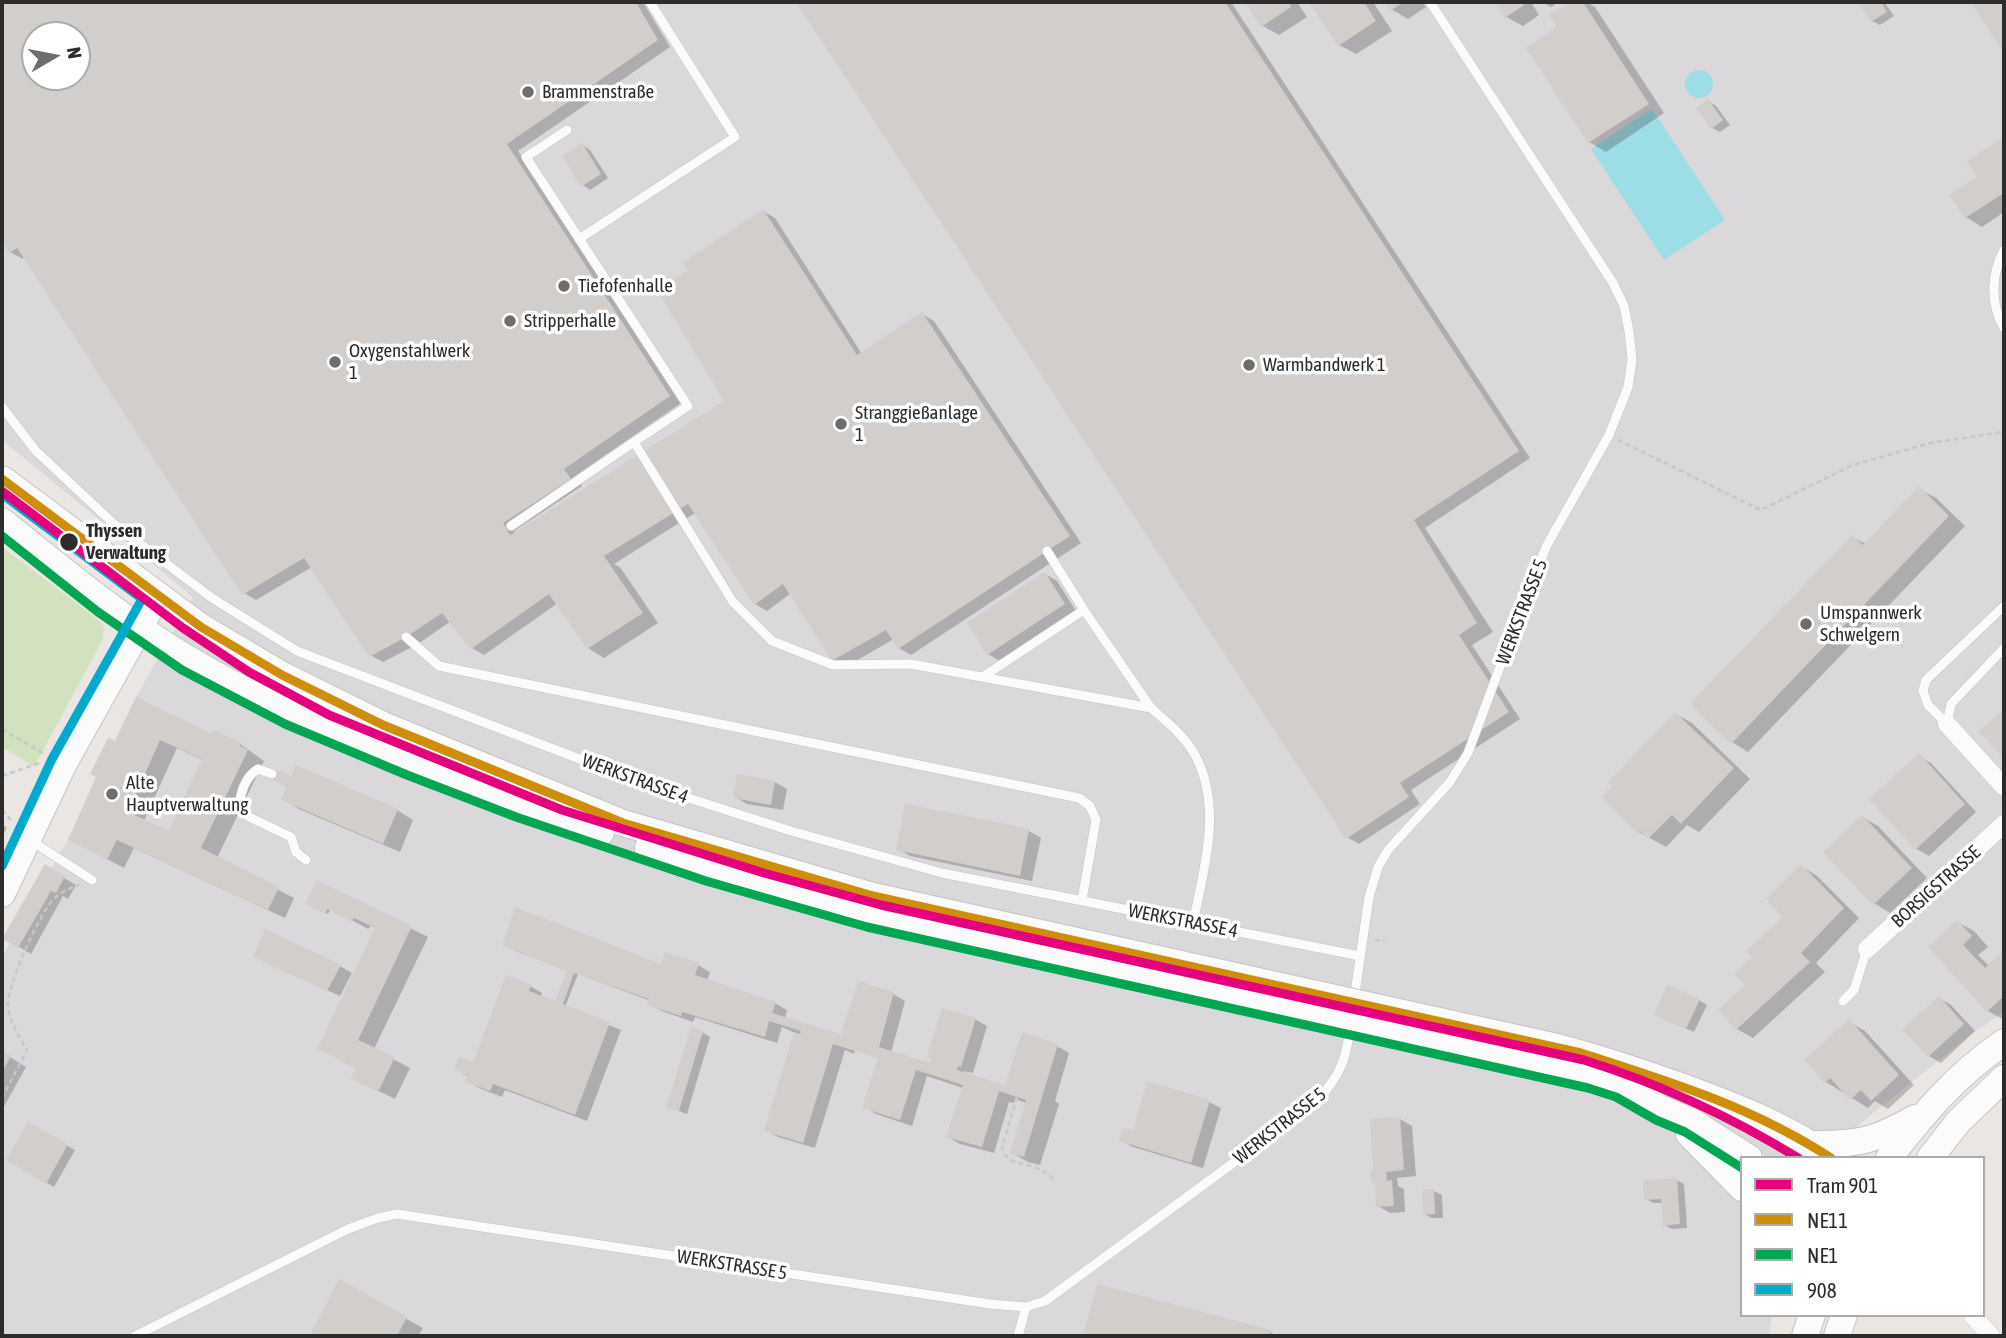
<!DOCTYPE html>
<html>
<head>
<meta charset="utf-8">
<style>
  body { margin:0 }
  #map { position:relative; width:2006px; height:1338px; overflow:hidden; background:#eae6e3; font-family:"Asap Condensed",sans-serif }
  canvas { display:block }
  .frame { position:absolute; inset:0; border:4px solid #2c2c2c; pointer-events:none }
  .legend { position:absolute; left:1740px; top:1156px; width:245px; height:161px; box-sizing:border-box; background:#fff; border:2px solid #ababab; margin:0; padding:9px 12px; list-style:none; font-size:21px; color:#2c2c2c }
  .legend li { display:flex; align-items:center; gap:14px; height:35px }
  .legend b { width:35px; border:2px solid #ababab }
  .north { position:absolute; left:21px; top:21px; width:70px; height:70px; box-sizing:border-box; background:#fff; border:2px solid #ababab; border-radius:50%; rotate:80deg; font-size:19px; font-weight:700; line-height:28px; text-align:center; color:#2c2c2c }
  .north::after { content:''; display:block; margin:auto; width:24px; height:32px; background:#6e6d6c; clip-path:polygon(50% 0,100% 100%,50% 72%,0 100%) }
</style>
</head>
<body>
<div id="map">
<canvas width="2006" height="1338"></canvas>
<div class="frame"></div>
<ul class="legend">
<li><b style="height:9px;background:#e5007d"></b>Tram 901</li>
<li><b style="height:9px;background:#ce8e09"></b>NE11</li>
<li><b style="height:9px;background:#00a651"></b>NE1</li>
<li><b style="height:9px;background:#00a9ce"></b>908</li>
</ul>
<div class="north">N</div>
</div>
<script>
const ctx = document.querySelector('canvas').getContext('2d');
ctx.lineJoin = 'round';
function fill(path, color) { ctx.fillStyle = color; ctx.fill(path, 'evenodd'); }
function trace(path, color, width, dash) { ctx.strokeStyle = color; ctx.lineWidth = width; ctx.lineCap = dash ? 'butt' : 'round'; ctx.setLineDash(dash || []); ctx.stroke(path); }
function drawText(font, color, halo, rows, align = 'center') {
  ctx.font = font + ' "Asap Condensed",sans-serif'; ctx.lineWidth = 7; ctx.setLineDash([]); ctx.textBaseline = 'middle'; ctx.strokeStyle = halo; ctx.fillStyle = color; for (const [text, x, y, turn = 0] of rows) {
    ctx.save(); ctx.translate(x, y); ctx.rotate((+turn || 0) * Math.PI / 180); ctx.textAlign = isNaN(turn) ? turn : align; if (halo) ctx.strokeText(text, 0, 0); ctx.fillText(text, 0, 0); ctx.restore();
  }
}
const industrial = new Path2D(`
  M2 2H2004V1012L1974 1032 1851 1131 1834 1158H1742V1315H1772L1769 1336H2V957L68 839 136 697 193 597 2 440ZM35 35H77V77H35Z`);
const green = new Path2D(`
  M2 547 95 617 104 627 102 641 34 767 2 747Z`);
const water = new Path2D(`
  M1685 84a14 14 0 1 1 28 0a14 14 0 1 1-28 0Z
  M1652 109 1725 220 1664 260 1591 149Z`);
const shadow = new Path2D(`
  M2 2H643L670 47 518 151 681 403 575 476 582 486 514 531 516 534 726 402 691 270 763 211 775 218 862 354 922 314 934 321 1081 543 911 655 899 648 894 639 845 667 833 660 790 594 767 611 755 604 695 513 614 564 620 567 658 623 604 658 588 648 558 603 484 655 472 648 451 621 418 644 383 662 370 655 312 567 256 600 244 593 25 257 23 259 10 252 2 238ZM35 35H77V77H35Z
  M798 2H1231L1530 458 1425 528 1493 632 1472 645 1520 719 1411 790 1420 804 1359 844 1347 837Z
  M1247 2H1297L1307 17 1279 35 1263 26Z
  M1311 2H1373L1392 31 1356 54 1339 45Z
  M1386 2H1422L1426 7 1408 19 1391 9Z
  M1497 2H1531L1539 15 1523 26 1506 17Z
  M1542 2H1559L1551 7Z
  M1573 2H1586L1595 7 1664 113 1606 152 1589 142 1560 27 1552 15Z
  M1862 2H1884L1894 16 1880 25 1872 21 1860 3Z
  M1708 101 1716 106 1730 125 1720 132 1712 128Z
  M2004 139V212L1982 227 1966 217 1980 177 1970 161Z
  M582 145 590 150 608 178 590 190 583 185Z
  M1919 489 1936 498 1965 526 1748 752 1732 742 1852 537 1866 544Z
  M1045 574 1057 581 1076 611 1000 661 988 654Z
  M137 699 213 736 240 744 264 761 217 858 294 898 285 918 134 848 124 868 86 848ZM177 748 203 760 170 833 144 821Z
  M1676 714 1692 723 1750 779 1699 832 1687 825 1666 847 1639 832Z
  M1919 756 1931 763 1976 812 1929 856 1917 849 1871 799Z
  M275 779 397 810 413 820 400 852 299 809 283 799 288 787Z
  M775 782 787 789 783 810 747 804 735 797Z
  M906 806 1029 831 1041 838 1032 881 910 856 898 849Z
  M1862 817 1878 826 1927 878 1890 913 1874 903Z
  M2 824 7 828 2 837Z
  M1801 866 1817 876 1859 918 1816 963 1825 972 1753 1038 1737 1029 1755 957 1786 917Z
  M45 867 76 885 68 899 63 896 31 954 4 938Z
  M318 882 428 937 374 1049 410 1068 395 1099 370 1087 358 1069 336 1058 377 929 371 926 368 929 331 909 328 914 308 904Z
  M1957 922 1974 931 1988 947 1978 955 1989 966 2004 952V1020L1988 1011 1930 947Z
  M504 944 662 966 698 965 710 972 707 981 775 1003 787 1010 785 1018 842 1036 893 994 905 1001 891 1053 931 1065 975 1019 987 1026 973 1073 963 1071 973 1077 1006 1087 1057 1046 1069 1053 1055 1101 1059 1104 1040 1165 1028 1162 1012 1153 1026 1103 1015 1099 1014 1103 1009 1102 994 1153 960 1144 948 1137 963 1088 927 1076 912 1126 876 1114 864 1107 880 1058 855 1049 854 1054 845 1050 815 1148 778 1137 766 1130 795 1033 782 1027 777 1043 695 1017 693 1022 662 1011 650 1004 651 1001 578 974 565 1007 621 1030 587 1121 505 1090 502 1097 479 1088 467 1081 469 1077 456 1069 474 1064 530 986 542 993 541 998 556 1003 569 971 516 951Z
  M267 963 340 966 352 973 340 996Z
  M1939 998 1951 1005 1975 1031 1941 1063 1929 1056Z
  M1699 1000 1707 1005 1694 1032 1663 1019Z
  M1849 1022 1865 1031 1914 1085 1888 1109 1875 1101 1868 1108 1826 1082Z
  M702 1032 710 1037 687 1114 668 1107Z
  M2 1052 26 1067 2 1110Z
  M1209 1102 1221 1108 1203 1168 1133 1147 1121 1140Z
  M1400 1119 1412 1126 1416 1176 1397 1178 1398 1186 1404 1189 1405 1212 1390 1213 1378 1206 1376 1184 1373 1182Z
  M28 1124 75 1150 54 1187 8 1160Z
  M1676 1180 1684 1184 1687 1228 1672 1229 1664 1225 1663 1203H1654L1646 1199Z
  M1434 1191 1442 1195 1443 1218H1432L1424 1214Z
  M340 1282 423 1328 418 1336H311Z
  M1098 1286 1270 1332 1277 1336H1085Z`);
const building = new Path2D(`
  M2 2H636L658 40 507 144 670 396 564 469 571 479 503 523 510 535 724 401 657 290 688 270 682 263 763 209 857 355 922 312 1070 536 898 649 886 630 832 661 783 584 754 605 688 504 604 556 643 613 587 649 549 594 471 649 442 613 406 637 369 657 304 558 242 595 17 248 9 253 2 241ZM35 35H77V77H35Z
  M796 2H1225L1519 451 1414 520 1477 623 1459 635 1509 712 1400 783 1409 797 1346 839Z
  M1245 2H1288L1291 7 1261 27Z
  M1309 2H1364L1376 21 1338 46Z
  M1384 2H1404L1390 11Z
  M1495 2H1522L1524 5 1505 18Z
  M1570 2H1583L1649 104 1588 143 1526 48 1557 27 1549 15Z
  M1858 2H1881L1887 12 1871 22Z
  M1971 2H2004V53Z
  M1708 99 1723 120 1711 129 1696 108Z
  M2004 137V193L1965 218 1949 195 1977 177 1967 161Z
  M582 143 601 174 581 187 562 156Z
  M1919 486 1949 516 1731 744 1690 704 1852 535 1863 545Z
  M1045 572 1065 604 987 655 967 623Z
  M136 697 212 734 214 730 241 743 240 746 248 750 201 848 279 887 268 910 117 840 107 860 68 840 96 777 90 774 108 738 115 741ZM160 740 202 759 169 831 128 812Z
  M2002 711 2004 713V759L1979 731Z
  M1675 712 1734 768 1681 824 1672 815 1648 839 1640 831 1638 833 1601 797 1612 786 1608 782Z
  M1919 753 1965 804 1915 850 1869 799Z
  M296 765 398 809 383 844 281 800 287 786 273 780 277 770 291 776Z
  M737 774 775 781 771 805 733 798Z
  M905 804 1029 829 1020 876 896 850Z
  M1862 815 1912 868 1873 905 1823 852Z
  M45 864 65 876 56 893 51 891 18 948 2 939Z
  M1801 864 1844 908 1801 953 1810 962 1736 1030 1718 1010 1745 985 1734 974 1752 957 1746 951 1783 917 1766 899Z
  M317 880 412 926 358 1040 395 1057 378 1092 351 1079 356 1068 317 1049 375 928 354 918 351 921 327 909 325 914 305 904Z
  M515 907 661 964 665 952 699 963 695 975 776 1002 772 1013 841 1034 858 981 894 992 879 1047 930 1063 931 1058 927 1057 942 1008 976 1018 961 1067 958 1066 957 1070 1005 1085 1022 1032 1058 1044 1024 1157 1010 1154 1026 1100 999 1091 982 1147 946 1137 963 1085 916 1070 900 1120 862 1108 878 1058 833 1044 803 1143 764 1131 794 1032 800 1034 801 1031 769 1021 765 1037 682 1012 681 1016 647 1005 649 999 574 973 563 1004 610 1022 575 1115 493 1084 490 1091 465 1082 468 1075 454 1070 459 1057 473 1062 506 975 531 985 529 991 555 1001 567 971 502 945Z
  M1957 920 1972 936 1963 945 1985 968 2004 950V996L1987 1012 1928 947Z
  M265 929 341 965 327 991 253 957Z
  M1667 985 1700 999 1686 1029 1654 1015Z
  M1939 996 1964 1024 1928 1057 1902 1029Z
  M1849 1019 1899 1075 1871 1101 1861 1090 1850 1100 1830 1078 1825 1083 1804 1060Z
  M691 1027 703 1031 679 1111 666 1108Z
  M2 1050 11 1056 2 1072Z
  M1147 1081 1210 1100 1191 1163 1119 1141 1123 1128 1133 1131Z
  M1400 1117 1404 1170 1386 1172 1387 1181 1392 1180 1394 1206 1376 1207 1375 1183H1371L1370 1170H1373L1370 1119Z
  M28 1122 68 1144 46 1184 6 1160Z
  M1677 1178 1680 1224 1663 1226 1661 1199 1644 1200 1643 1180Z
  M1434 1189 1435 1214 1423 1215 1422 1190Z
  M339 1279 407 1317 397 1336H309Z
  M1097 1284 1271 1330 1269 1336H1083Z`);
const path = new Path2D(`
  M1618 440 1761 510 1853 465 1930 443 2004 432
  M2 729 44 754
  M2 776 42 762
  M2 810 12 821
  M1375 940 1385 941
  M1017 1097 1002 1148C1007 1166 1027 1162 1041 1170 1046 1172 1050 1177 1055 1180
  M2 1098 27 1050C19 1037 9 1021 8 1006 6 987 39 916 51 902 58 893 68 889 79 885`);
const lane = new Path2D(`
  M567 130 526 157 688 406 634 442 733 602 772 641 833 665 911 664 1151 708C1167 722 1185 736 1195 755 1223 807 1204 869 1193 923
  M579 239 735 137 650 2
  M2004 250C1991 274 1990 304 2004 328
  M2 407 36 451 114 524 212 598 297 651 645 784 791 831 942 873 1360 956
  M511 526 634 442
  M1047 551 1084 610
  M406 637 439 666 1079 798 1090 806 1096 820 1082 900
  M984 676 1084 610 1151 708
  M1947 724 1928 705 1923 691 1926 680 2004 606
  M1947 724 1951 704 2004 648
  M272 774 258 769C246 776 238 795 241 808L249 817 291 837 296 852 306 860
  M30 840 92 880
  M1354 1000 1369 897 1378 867 1388 850 1450 782 1468 753 1530 586 1547 545 1609 435 1628 387 1632 360 1629 331 1624 306 1613 283 1430 2
  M1843 1001 1854 990 1867 949
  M135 1336 348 1229 378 1218 397 1214 990 1304 1026 1307 1045 1301 1315 1103C1341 1075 1345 1062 1351 1025
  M1018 1336 1026 1307`);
const street = new Path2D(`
  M1947 724 2004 787
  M1867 949 2004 824
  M1972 1315 1991 1336`);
const secondary = new Path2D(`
  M2 479 201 627 282 675 383 725 623 823 873 896 1321 995
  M2 521C61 569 124 621 190 660 245 693 303 719 362 743 441 775 521 805 601 832
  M648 848 782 892 870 915 1322 1014
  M2 894 63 765 148 613
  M1557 1047C1601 1058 1644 1073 1686 1088 1737 1107 1787 1126 1831 1158
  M1559 1067 1621 1086 1662 1109 1691 1121 1749 1158
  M1689 1134 1742 1188
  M1812 1144C1858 1145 1876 1140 1915 1118
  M1889 1158C1925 1112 1956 1075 2004 1042
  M1930 1158 1958 1122 2004 1078
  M1805 1336 1812 1315
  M1837 1336 1844 1315`);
const secondaryBridge = new Path2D(`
  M1321 995 1557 1047
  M1322 1014 1559 1067`);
const bus1 = new Path2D(`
  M2 479 201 627 282 675 383 725 623 823 873 896 1581 1053C1668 1081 1753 1107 1831 1158`);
const bus2 = new Path2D(`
  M2 536 98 612 182 670 285 724 407 775 516 817 706 881 867 927 1588 1088 1616 1097 1656 1120 1685 1132 1742 1168`);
const bus3 = new Path2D(`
  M2 494 142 599 52 759 2 866`);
const tram1 = new Path2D(`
  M2 491 183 628 249 672 329 715 562 810 764 873 881 905 1584 1060C1660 1084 1730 1116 1798 1158`);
const markers = [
  [528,92,7,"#6e6d6c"],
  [564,286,7,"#6e6d6c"],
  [510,321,7,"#6e6d6c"],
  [335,362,7,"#6e6d6c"],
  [1249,365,7,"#6e6d6c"],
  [841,424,7,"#6e6d6c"],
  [69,542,10,"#2c2c2c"],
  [1806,624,7,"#6e6d6c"],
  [112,794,7,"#6e6d6c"]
];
const poiNames = [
  ["Brammenstraße",542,92],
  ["Tiefofenhalle",578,286],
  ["Stripperhalle",524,321],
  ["Oxygenstahlwerk",349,351],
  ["1",349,373],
  ["Warmbandwerk 1",1263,365],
  ["Stranggießanlage",855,413],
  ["1",855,435],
  ["Umspannwerk",1820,613],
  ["Schwelgern",1820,635],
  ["Alte",126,783],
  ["Hauptverwaltung",126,805]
];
const stopNames = [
  ["Thyssen",86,531],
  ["Verwaltung",86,553]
];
const streetNames = [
  ["WERKSTRASSE 5",1522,612,-69],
  ["WERKSTRASSE 4",635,779,20],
  ["BORSIGSTRASSE",1936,887,-42],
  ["WERKSTRASSE 4",1183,921,11],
  ["WERKSTRASSE 5",1280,1126,-38],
  ["WERKSTRASSE 5",732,1265,9]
];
fill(industrial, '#dad8da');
fill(green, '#d2e2bf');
fill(water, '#9ddde5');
fill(shadow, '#0003');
fill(building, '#d1cecc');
trace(lane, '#c4c3c3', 10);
trace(street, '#c4c3c3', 19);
trace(secondary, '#c4c3c3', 28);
trace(path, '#c7c7c6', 2.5, [5, 3.5]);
trace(lane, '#fcfbfb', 9);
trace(street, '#fcfbfb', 18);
trace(secondary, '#fcfbfb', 26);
trace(secondaryBridge, '#c4c3c3', 28, []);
trace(secondaryBridge, '#fcfbfb', 26);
trace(bus1, '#ce8e09', 9);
trace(bus2, '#00a651', 9);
trace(bus3, '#00a9ce', 9);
trace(tram1, '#e5007d', 9);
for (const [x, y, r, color] of markers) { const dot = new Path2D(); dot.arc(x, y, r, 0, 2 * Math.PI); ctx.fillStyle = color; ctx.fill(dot); trace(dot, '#fff', 2.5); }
drawText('19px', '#2c2c2c', '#fff', poiNames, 'left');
drawText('bold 19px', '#2c2c2c', '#fff', stopNames, 'left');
drawText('19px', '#2c2c2c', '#fff', streetNames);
</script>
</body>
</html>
